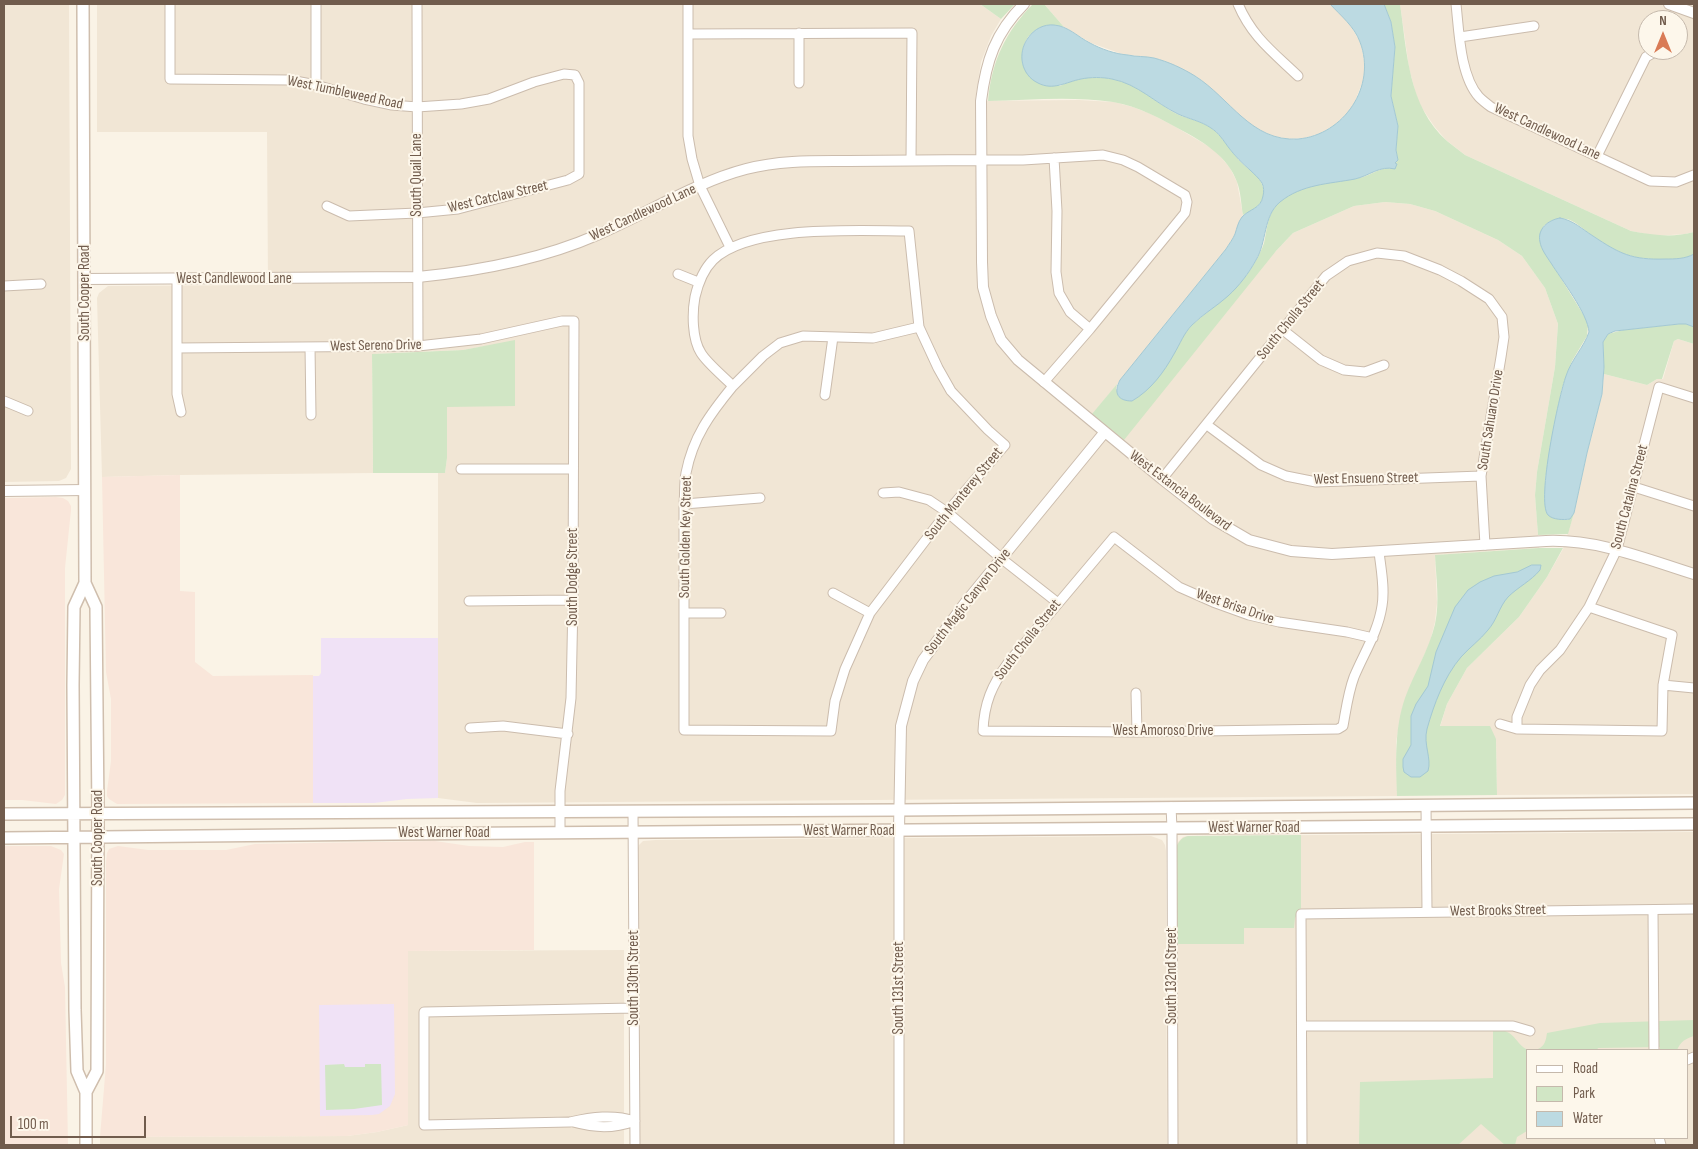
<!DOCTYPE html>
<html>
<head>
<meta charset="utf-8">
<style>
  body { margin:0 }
  #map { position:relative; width:1698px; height:1149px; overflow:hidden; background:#faf3e6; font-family:"Sofia Sans Condensed",sans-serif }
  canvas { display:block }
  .frame { position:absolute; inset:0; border:5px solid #715c4d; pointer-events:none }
  .legend { position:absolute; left:1526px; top:1049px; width:162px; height:90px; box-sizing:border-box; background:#fdf7eb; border:1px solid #c5b9ac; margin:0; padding:6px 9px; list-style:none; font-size:15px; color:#715c4d }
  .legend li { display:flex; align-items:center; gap:10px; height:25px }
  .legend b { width:25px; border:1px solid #c5b9ac }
  .north { position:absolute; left:1638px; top:10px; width:50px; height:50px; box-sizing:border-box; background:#fdf7eb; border:1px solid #c5b9ac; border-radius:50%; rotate:0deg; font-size:14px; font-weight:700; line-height:20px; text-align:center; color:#715c4d }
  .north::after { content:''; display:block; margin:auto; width:18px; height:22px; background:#d97b56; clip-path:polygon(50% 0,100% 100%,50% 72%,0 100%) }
  .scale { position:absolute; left:10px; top:1116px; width:136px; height:22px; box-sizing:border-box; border:2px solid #715c4d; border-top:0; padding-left:6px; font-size:15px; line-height:18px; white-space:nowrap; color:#715c4d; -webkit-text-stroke:4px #fdf7eb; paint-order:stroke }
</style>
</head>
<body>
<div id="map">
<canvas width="1698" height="1149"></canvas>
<div class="frame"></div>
<ul class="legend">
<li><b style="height:6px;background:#fff"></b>Road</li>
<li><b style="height:14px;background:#d1e6c5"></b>Park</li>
<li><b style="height:14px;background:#bcdae2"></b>Water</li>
</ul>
<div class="north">N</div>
<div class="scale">100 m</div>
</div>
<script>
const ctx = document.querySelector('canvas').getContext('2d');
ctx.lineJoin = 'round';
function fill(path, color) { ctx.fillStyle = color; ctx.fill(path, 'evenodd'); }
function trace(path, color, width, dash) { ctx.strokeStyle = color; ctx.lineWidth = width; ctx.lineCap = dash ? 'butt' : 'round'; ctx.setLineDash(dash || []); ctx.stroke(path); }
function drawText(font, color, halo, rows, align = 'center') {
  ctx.font = font + ' "Sofia Sans Condensed",sans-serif'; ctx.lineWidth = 4; ctx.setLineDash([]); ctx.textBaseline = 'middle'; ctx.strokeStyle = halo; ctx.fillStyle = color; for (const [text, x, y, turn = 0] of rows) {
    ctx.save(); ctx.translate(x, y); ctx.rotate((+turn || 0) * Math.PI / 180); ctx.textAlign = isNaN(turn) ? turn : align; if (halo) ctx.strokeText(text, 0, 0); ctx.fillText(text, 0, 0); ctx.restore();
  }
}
const residential = new Path2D(`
  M4 4H69L71 469 66 478 59 481 4 482Z
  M97 4H980L1001 19 991 36 981 62 975 101 1079 100 1114 102 1133 107 1151 114 1174 126 1215 150 1230 168 1237 182 1243 215 1235 235 1226 249 1093 414 1276 251 1293 233 1354 206 1385 202 1410 204 1435 211 1498 240 1522 256 1545 288 1558 324 1555 367 1537 472 1535 495 1539 548 1435 555 1437 603 1435 622 1430 642 1406 697 1402 710 1396 742 1397 796 477 803 438 798V473H445L447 458V407L515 341 463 350 372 354 373 473 180 475 102 477 97 298 99 293 108 286 268 285 267 132H97Z
  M1044 4H1330L1349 23 1360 42 1363 54 1365 69 1363 81 1353 106 1344 117 1333 126 1319 134 1304 138 1287 139 1273 136 1253 127 1197 77 1168 63 1154 58 1122 54 1091 43 1064 27Z
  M1400 4H1694V232L1685 234 1656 236 1631 231 1465 155 1446 140 1434 126 1418 102 1409 68ZM1648 20H1678V50H1648Z
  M1678 339 1694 344V794L1497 795 1496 739 1440 727 1447 704 1467 668 1519 617 1547 577 1563 549 1574 513 1587 453 1602 394 1604 374 1647 385 1657 379H1663L1674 341Z
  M1694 832V1145H1177L1176 848 1178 842 1183 837 1188 836ZM1527 1050H1687V1138H1527Z
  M1151 836 1162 840 1165 845 1166 851 1167 1145H638L637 850 639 845 643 841 656 840Z
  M624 950V1145H100V1137L347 1136 377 1132 408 1125V951Z`);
const commercial = new Path2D(`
  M180 475V591L195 592V662L213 676 313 675V803L117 804 109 799 107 796V791L111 761V699L106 672 102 477Z
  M56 497 63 498 68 501 71 506V510L65 568V795L62 800 56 804 22 800H4V498Z
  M435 841 469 846 503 847 525 842H534V950L408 951V1125L377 1132 347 1136 100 1137 106 1064V862L107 853 109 849 118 846 148 850H226L255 844Z
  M4 846H51L61 850 64 854 59 889 61 963 65 987 68 1145H4Z`);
const education = new Path2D(`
  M321 638H438V798L407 799 374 803H313V676H319L321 673Z
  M394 1004 395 1094 390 1106 379 1114 372 1115 320 1116 319 1005Z`);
const green = new Path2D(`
  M980 4H1015L1001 19Z
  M1033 4H1044L1064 27C1037 20 1018 38 1023 65L1060 86C1078 76 1101 75 1120 81 1142 87 1158 105 1179 115 1189 119 1201 121 1211 128 1222 135 1229 149 1238 159 1244 166 1252 171 1258 177 1261 181 1263 186 1264 191 1265 204 1253 210 1243 215 1241 205 1241 192 1237 182 1228 157 1205 143 1183 131 1161 119 1138 106 1113 102 1072 96 1029 100 988 101 991 62 1006 31 1033 4Z
  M1384 4H1400C1407 52 1408 106 1447 141 1453 146 1459 150 1465 155L1631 231C1653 235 1672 238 1694 232V254C1685 260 1675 259 1664 259 1631 260 1617 253 1590 234 1583 229 1575 221 1567 219 1559 217 1548 221 1543 227L1546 254 1586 319 1588 326 1587 336 1572 361 1562 388 1545 480V503L1565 520 1570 519 1574 513 1568 534 1538 535 1535 495 1537 472 1555 367 1558 324 1545 288 1522 256 1498 240 1435 211 1410 204 1385 202 1354 206 1293 233 1276 251 1124 440 1092 414 1117 384 1116 389 1132 401C1161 383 1168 360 1185 334 1192 323 1203 316 1213 308 1225 299 1236 288 1246 276 1253 266 1260 255 1264 243 1267 230 1267 218 1275 207 1286 191 1315 184 1333 181 1343 180 1353 180 1363 177 1374 173 1380 168 1392 168L1398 160 1396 150 1398 126 1391 96 1395 47 1391 22Z
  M1679 324H1686L1694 327V344L1678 339 1674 341 1662 379H1657L1647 385 1604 374 1603 342 1608 334 1623 330Z
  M515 340V406L447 407V458L445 473H373L372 354 463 350Z
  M1539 548H1563L1547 577 1519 617 1467 668 1447 704 1440 726H1490L1496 739 1497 795 1397 796C1396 763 1394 730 1405 698 1414 673 1429 650 1435 624 1440 602 1436 577 1435 555Z
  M1301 835V908L1295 918 1294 928H1244V944H1177L1176 848C1179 841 1181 838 1188 836Z
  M1694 1020V1036C1685 1039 1681 1041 1677 1050H1660V1047L1598 1048 1597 1050H1527V1131L1517 1137 1515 1145H1505L1481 1124 1458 1145H1359L1360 1082 1493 1078V1030C1497 1030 1502 1029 1505 1031 1519 1036 1520 1055 1538 1049 1545 1046 1546 1040 1547 1033L1600 1023Z
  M344 1064 345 1067H365V1064H381L382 1105 354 1109 326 1110 325 1065Z`);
const water = new Path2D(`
  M1330 4H1384L1391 22 1395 47 1391 96 1398 126 1396 150 1398 160 1395 163 1397 164 1395 169C1380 165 1369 176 1355 179 1329 184 1302 184 1280 202 1263 216 1267 242 1256 260 1249 273 1239 286 1228 296 1217 306 1203 314 1192 325 1184 333 1180 344 1174 354 1164 372 1151 390 1132 401 1118 401 1113 393 1120 380L1226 249C1229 244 1233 239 1235 234 1237 228 1238 222 1242 217 1249 209 1261 209 1263 196 1264 192 1264 187 1262 183 1259 178 1254 174 1250 170 1242 163 1235 156 1229 148 1223 140 1219 133 1211 128 1201 121 1189 119 1178 114 1155 103 1138 84 1112 79 1102 77 1091 77 1081 79 1066 82 1053 91 1038 83 1021 75 1017 53 1028 38 1034 29 1044 24 1054 25 1068 26 1078 37 1090 43 1101 49 1115 54 1128 55 1136 57 1145 56 1154 58 1169 62 1182 68 1195 76 1230 98 1251 142 1298 139 1344 135 1377 86 1360 42 1354 26 1341 16 1330 4Z
  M1560 218C1573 220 1582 229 1593 236 1620 254 1632 260 1665 259 1675 259 1685 259 1694 254V327L1686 324H1679L1615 331 1608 334 1603 342 1604 367 1602 394 1587 453 1574 513 1570 519C1564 520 1553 520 1548 515 1536 501 1559 395 1566 376 1571 360 1584 347 1589 332 1588 314 1561 279 1551 263 1547 257 1541 249 1540 242 1537 229 1548 220 1560 218Z
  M1532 565H1541L1540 570C1531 581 1518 587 1508 597 1499 607 1497 620 1488 630 1480 640 1470 647 1461 657 1444 677 1434 704 1427 729 1423 745 1432 758 1428 771L1420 777H1411L1404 772 1403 767V759L1411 745V716L1416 704 1428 686 1436 652 1455 607 1468 590 1480 582 1494 576 1517 572Z`);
const minor = new Path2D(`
  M170 4V79L290 80 316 85 364 99 392 105 417 107 461 104 489 99 534 82 564 74 575 75 579 83V174L568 180 458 209 417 213 349 216 327 206
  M316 4V85
  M417 4 418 346
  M688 4V136L692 159 700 186 730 247
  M1238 4C1252 37 1273 52 1298 76
  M1456 4C1459 31 1460 76 1479 97 1483 101 1487 104 1491 107L1650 181 1676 182 1694 175
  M799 33V83
  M688 34 912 33 911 160
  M1460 37 1534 26
  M1597 156 1646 57 1658 50
  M1054 158 1057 211 1056 272 1059 293 1070 312 1090 329
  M981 160H1023L1103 155 1123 160 1138 167 1185 195 1187 202 1185 213 1090 329 1044 382
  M909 231 919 327 938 368 951 391 988 430 1005 445 947 512 870 613 845 669 835 701 831 731 684 730V504C685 494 684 483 686 473 693 437 710 414 733 386 724 377 707 363 701 353 692 339 692 313 695 297 698 284 703 270 713 260 750 224 859 231 909 231Z
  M678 274 698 282
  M177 279V394L181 412
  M4 286 41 284
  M1283 330 1321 360 1344 370 1365 372 1384 365
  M310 347 311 415
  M177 348 418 346 481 339 562 321H574L573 600 571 698 560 791V832
  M733 386 763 356 780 343 803 336 873 338 919 327
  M825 395 833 337
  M4 401 28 411
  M1207 425 1261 465 1286 476 1316 482 1481 476
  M461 469H573
  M1162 479 1326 276 1348 261 1377 253 1404 256 1440 270 1461 281 1489 299 1502 317 1504 337 1501 357 1481 476 1485 545
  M1634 487 1694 506
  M883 493 899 492 929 500 947 512 1002 559 1058 603
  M684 504 760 498
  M833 593 870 613
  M469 601 573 600
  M684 613H721
  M1373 638 1347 632 1279 622 1249 615 1213 602 1179 587 1114 537 1008 663C992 685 984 703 983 731L1137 732 1338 729 1343 726C1346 710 1348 693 1354 677 1364 653 1378 632 1382 606 1385 589 1381 569 1379 552
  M1663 685 1694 688
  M1136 693 1137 732
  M1500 724 1517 729 1662 731 1663 685 1672 635 1589 607
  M470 728 503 726 568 734
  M1517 729V717L1530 685 1540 670 1560 650 1589 607 1617 549 1659 387 1694 398
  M1426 805 1427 911
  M1171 807 1172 828 1173 1145
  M633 811 635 1145
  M1653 910 1654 1050
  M634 1008 424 1012V1125L570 1122C592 1117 613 1114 635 1121
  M1302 1026H1513L1530 1031
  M1687 1060 1694 1057
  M573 1122C596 1128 612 1129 635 1121
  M1659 1138 1661 1145
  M899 1145V830
  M1302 1145 1301 914 1694 909`);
const tertiary = new Path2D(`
  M1024 4C995 33 986 61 981 101L982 262 983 287 991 316 1001 340 1018 360 1162 479 1213 519 1249 540 1291 551 1332 554 1546 541C1598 539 1646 559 1694 574
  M1669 4 1694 13
  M84 279 418 277C479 271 540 260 597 235 646 214 696 182 746 169 780 160 814 161 848 161 892 161 936 160 981 160
  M4 491 85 490
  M899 830 901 726 913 681 923 660 965 603 1104 433`);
const secondary = new Path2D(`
  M83 4 85 583 96 607 98 813 97 1071 86 1092
  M85 583 74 607 73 685 75 1010 77 1071 86 1092V1145
  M4 814 899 810 1694 803
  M4 838 393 834 1694 824`);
const streetNames = [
  ["West Tumbleweed Road",345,93,12],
  ["West Candlewood Lane",1547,132,25],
  ["South Quail Lane",417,175,-90],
  ["West Catclaw Street",498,197,-13],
  ["West Candlewood Lane",643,213,-25],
  ["West Candlewood Lane",234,279],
  ["South Cooper Road",85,293,-90],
  ["South Cholla Street",1291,320,-51],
  ["West Sereno Drive",376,346,-1],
  ["South Sahuaro Drive",1491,420,-81],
  ["West Ensueno Street",1366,479,-1],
  ["West Estancia Boulevard",1180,491,37],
  ["South Monterey Street",964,494,-51],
  ["South Catalina Street",1630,497,-75],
  ["South Golden Key Street",686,537,-89],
  ["South Dodge Street",573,577,-90],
  ["South Magic Canyon Drive",968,602,-52],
  ["West Brisa Drive",1235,607,19],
  ["South Cholla Street",1028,640,-52],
  ["West Amoroso Drive",1163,731],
  ["West Warner Road",1254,828],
  ["West Warner Road",849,831],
  ["West Warner Road",444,833],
  ["South Cooper Road",98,838,-90],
  ["West Brooks Street",1498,911,-1],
  ["South 132nd Street",1172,976,-90],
  ["South 130th Street",634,978,-90],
  ["South 131st Street",899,988,-90]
];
fill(residential, '#f1e6d5');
fill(commercial, '#f9e6da');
fill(education, '#f0e2f6');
fill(green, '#d1e6c5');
fill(water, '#bcdae2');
trace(water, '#a3c8d3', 1);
trace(minor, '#cbbcad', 11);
trace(tertiary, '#cbbcad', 12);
trace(secondary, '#cfbead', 14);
trace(minor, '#fff', 9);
trace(tertiary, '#fff', 10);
trace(secondary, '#fff', 11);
drawText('15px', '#715c4d', '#fdf7eb', streetNames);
</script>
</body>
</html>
